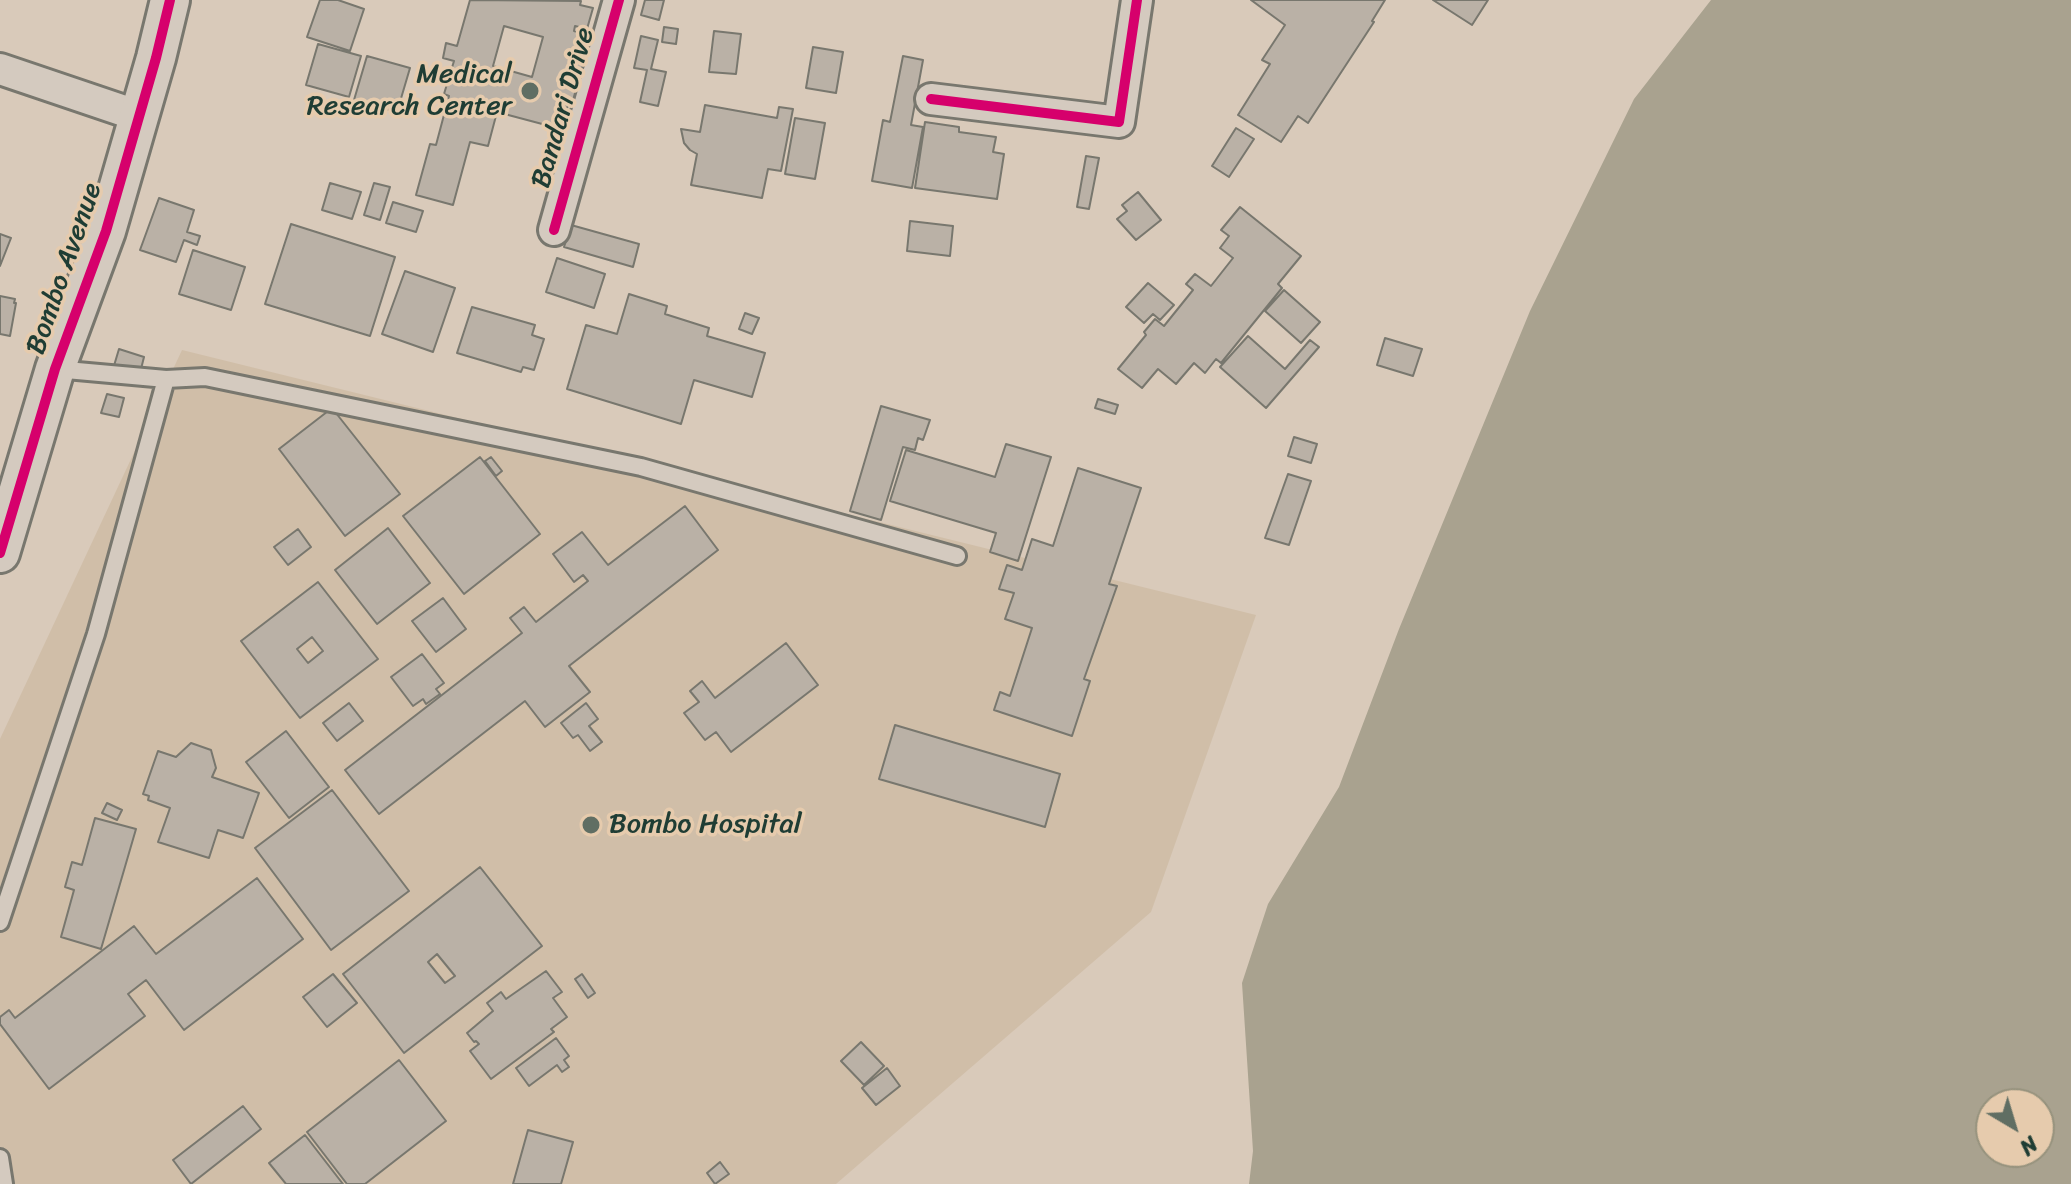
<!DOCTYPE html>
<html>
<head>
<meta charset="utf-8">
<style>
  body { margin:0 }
  #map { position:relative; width:2071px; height:1184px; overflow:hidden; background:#d9caba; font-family:Sriracha,sans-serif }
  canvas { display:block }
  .north { position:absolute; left:1975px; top:1088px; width:80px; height:80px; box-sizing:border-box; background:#e6cbad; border:2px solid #96927d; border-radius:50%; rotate:142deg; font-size:22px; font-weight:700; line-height:32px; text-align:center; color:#1f3d34 }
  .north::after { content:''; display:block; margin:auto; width:28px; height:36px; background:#606e63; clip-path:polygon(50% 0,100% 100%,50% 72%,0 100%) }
</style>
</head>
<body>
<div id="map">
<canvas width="2071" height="1184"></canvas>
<div class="north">N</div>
</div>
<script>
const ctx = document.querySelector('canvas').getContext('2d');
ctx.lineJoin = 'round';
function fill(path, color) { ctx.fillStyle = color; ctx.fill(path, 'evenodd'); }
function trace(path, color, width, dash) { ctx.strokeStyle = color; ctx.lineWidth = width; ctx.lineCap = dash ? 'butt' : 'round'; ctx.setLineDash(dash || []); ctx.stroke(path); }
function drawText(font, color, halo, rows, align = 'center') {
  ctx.font = font + ' Sriracha,sans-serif'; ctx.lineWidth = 7; ctx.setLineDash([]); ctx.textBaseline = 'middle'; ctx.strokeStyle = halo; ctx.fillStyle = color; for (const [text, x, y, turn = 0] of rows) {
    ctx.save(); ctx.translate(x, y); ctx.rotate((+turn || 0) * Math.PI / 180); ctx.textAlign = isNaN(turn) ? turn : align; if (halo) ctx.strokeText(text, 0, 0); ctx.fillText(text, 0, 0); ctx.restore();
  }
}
const built = new Path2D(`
  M182 350 1256 615 1151 912 836 1184H0V739Z`);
const water = new Path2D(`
  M1711 0H2071V1184H1249L1253 1151 1242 983 1268 904 1339 787 1399 629 1530 311 1634 99ZM1991 1104H2039V1152H1991Z`);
const building = new Path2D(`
  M320 0H338L364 9 350 51 307 37Z
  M470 0 581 1 580 5 593 8 587 29 575 26 574 31 599 39 575 106 568 105 561 129 497 112 488 146 470 142 453 205 416 195 430 144 436 145 449 96 444 94 454 61 443 58 446 43 457 46ZM504 26 543 37 532 77 493 66Z
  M645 0H664L659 20 641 15Z
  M1251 0H1385L1372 21 1374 22 1308 123 1298 116 1281 142 1238 115 1270 64 1262 60 1285 25Z
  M1433 0H1488L1472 25Z
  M664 27 678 29 676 44 662 42Z
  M714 31 741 34 736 74 709 72Z
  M641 36 658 40 651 69 666 72 658 106 640 102 647 70 634 68Z
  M318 44 361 56 349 97 306 85Z
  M813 47 843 52 836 93 806 88Z
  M367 56 410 68 397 112 354 100Z
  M903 56 923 60 911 125 923 127 912 188 872 181 883 120 890 122Z
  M705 105 777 118 779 107 793 109 781 171 768 169 762 198 691 185 697 154 690 150 684 143 681 129 700 132Z
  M795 118 825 123 815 179 785 174Z
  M925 122 959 127V132L996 137 993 152 1004 154 997 199 915 188Z
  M1236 128 1254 139 1229 177 1212 166Z
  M1086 156 1099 158 1089 209 1077 207Z
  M330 183 361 192 352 219 322 210Z
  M374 183 390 187 380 220 364 215Z
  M1138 192 1161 220 1136 240 1117 219 1127 211 1122 205Z
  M159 198 194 210 187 232 200 236 197 245 184 240 176 262 140 250Z
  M393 202 423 211 416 232 386 223Z
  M1240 207 1301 256 1278 284 1282 288 1221 363 1216 359 1205 373 1194 363 1176 384 1158 369 1142 388 1118 369 1146 335 1144 332 1155 319 1164 326 1193 290 1186 284 1195 274 1211 286 1233 258 1220 248 1229 236 1221 230Z
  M910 221 953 226 950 256 907 251Z
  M291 224 395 257 370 336 265 304Z
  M571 225 639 244 633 267 564 247Z
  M0 234 11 238 0 266Z
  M193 250 245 267 231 310 179 294Z
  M557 258 605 274 594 308 546 292Z
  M405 271 455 288 433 352 382 334Z
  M1148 283 1174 305 1160 320 1153 314 1144 323 1126 307Z
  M1284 290 1320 322 1301 343 1265 311Z
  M629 294 667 306 665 314 709 328 707 336 765 353 752 397 694 380 681 424 567 389 586 325 617 334Z
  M0 296 15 299 14 303H16L10 336 0 334Z
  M472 307 535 325 532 335 544 339 534 370 523 367 521 372 457 353Z
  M745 313 759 318 752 334 739 329Z
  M1248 336 1285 369 1310 340 1319 347 1266 408 1220 367Z
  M1385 338 1422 349 1413 376 1377 365Z
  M119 349 144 357 139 377 113 369Z
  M107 394 124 398 119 417 101 413Z
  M1098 399 1118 405 1115 414 1095 408Z
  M881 406 930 420 923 440 918 438 915 450 903 447 881 520 850 511Z
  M332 408 400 494 345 536 279 449Z
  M1294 437 1317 444 1311 463 1288 456Z
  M1006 444 1051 457 1018 561 990 552 996 533 890 501 906 450 995 477Z
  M480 457 540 534 464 594 403 516Z
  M491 457 502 471 496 476 485 461Z
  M1078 468 1141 488 1109 584 1117 586 1084 679 1090 681 1072 736 994 710 1000 692 1010 696 1032 628 1005 619 1014 593 999 589 1007 565 1022 570 1032 539 1053 546Z
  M1288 474 1311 481 1289 545 1265 538Z
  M685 506 718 550 569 666 590 692 545 727 525 701 379 814 345 770 522 633 510 618 524 607 536 622 588 581 583 575 574 582 553 554 582 532 608 565Z
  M388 528 430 583 377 624 335 570Z
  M298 529 311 547 288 565 274 547Z
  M318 582 378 659 300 718 241 641ZM312 637 323 651 308 663 297 649Z
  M443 598 466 629 436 652 412 621Z
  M786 643 818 685 731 752 716 732 705 740 684 713 699 702 690 691 702 681 715 698Z
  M422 654 444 683 436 689 440 694 426 704 423 699 413 706 391 677Z
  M349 703 363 721 337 741 323 723Z
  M586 703 598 719 589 726 602 742 590 751 578 735 573 738 561 723Z
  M895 725 1060 774 1045 827 879 779Z
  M286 731 329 787 289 818 246 762Z
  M191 743 211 750 216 768 212 777 259 793 243 838 218 830 209 858 158 842 170 808 148 800 149 796 143 794 158 751 176 757Z
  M332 790 409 891 331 950 255 848Z
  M107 803 122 810 117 820 102 813Z
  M95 818 136 829 101 949 61 937 74 890 65 887 72 862 82 865Z
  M480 867 542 946 404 1053 343 974ZM437 954 455 976 445 983 428 962Z
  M257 878 303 939 184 1030 146 980 128 994 145 1016 49 1089 0 1024V1017L9 1010 15 1018 134 926 156 954Z
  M546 971 562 992 553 998 567 1017 551 1029 554 1032 491 1079 470 1051 479 1044 476 1041 474 1042 467 1033 493 1011 487 1003 501 992 506 999Z
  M333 974 357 1003 327 1027 303 997Z
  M582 974 595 993 588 998 575 979Z
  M556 1038 569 1056 564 1060 569 1067 562 1072 557 1065 529 1086 516 1068Z
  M861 1042 884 1066 864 1085 841 1061Z
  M399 1060 446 1121 365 1184H347L307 1132Z
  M887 1068 900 1086 876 1105 862 1088Z
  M243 1106 261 1129 191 1184 173 1160Z
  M528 1130 573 1142 561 1184H513Z
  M305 1135 343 1184H286L269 1163Z
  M720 1162 729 1174 715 1184 707 1173Z`);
const service = new Path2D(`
  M55 369 166 379 205 377 641 467 957 556
  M0 922 96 634 166 379
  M0 1158 4 1184`);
const minor = new Path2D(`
  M0 69 139 116
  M931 99 1119 122 1137 0
  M554 230 619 0`);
const tertiary = new Path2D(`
  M0 553 55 369 106 231 156 58 170 0`);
const cycleway = new Path2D(`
  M931 99 1119 122 1137 0
  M554 230 619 0
  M0 553 55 369 106 231 156 58 170 0`);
const markers = [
  [530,91,10,"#606e63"],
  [591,825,10,"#606e63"]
];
const poiNames = [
  ["Medical",512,75],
  ["Research Center",512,107],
  ["Bombo Hospital",609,825,"left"]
];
const streetNames = [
  ["Bandari Drive",564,108,-74],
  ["Bombo Avenue",65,269,-71]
];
fill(built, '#d0bea8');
fill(water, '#a9a28f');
fill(building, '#bab1a6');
trace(building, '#78776e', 2);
trace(service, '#78776e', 22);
trace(minor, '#78776e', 36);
trace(tertiary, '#78776e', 44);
trace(service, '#d4cabf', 16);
trace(minor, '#d4cabf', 30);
trace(tertiary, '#d4cabf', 38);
trace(cycleway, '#d6006c', 10);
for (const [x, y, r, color] of markers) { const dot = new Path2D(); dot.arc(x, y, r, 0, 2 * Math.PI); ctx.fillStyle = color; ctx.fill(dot); trace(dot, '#e6cbad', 3); }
drawText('28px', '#1f3d34', '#e6cbad', poiNames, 'right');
drawText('28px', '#1f3d34', '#e6cbad', streetNames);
</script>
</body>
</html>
